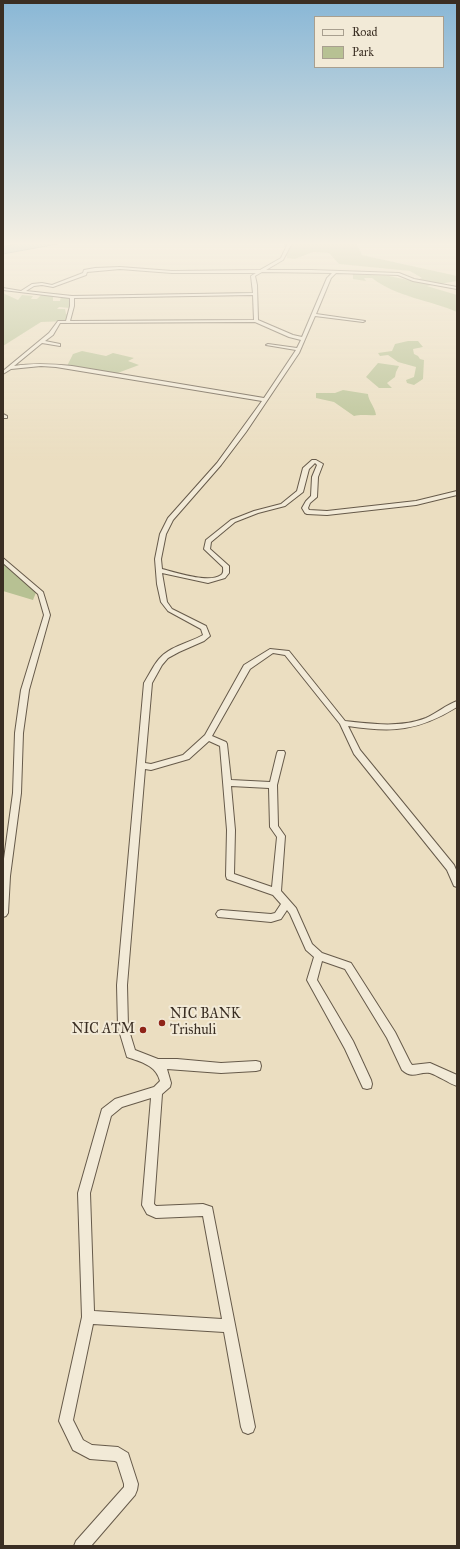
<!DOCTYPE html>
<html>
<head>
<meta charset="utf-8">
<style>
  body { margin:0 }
  #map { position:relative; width:460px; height:1549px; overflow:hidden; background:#ebdec1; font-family:"IM FELL Great Primer",serif }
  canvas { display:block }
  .frame { position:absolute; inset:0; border:4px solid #3a2e23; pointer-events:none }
  .legend { position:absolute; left:314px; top:16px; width:130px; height:52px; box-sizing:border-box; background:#f2ead7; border:1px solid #a89f8f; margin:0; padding:5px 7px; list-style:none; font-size:12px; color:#3a2e23 }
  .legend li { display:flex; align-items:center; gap:8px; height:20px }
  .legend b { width:20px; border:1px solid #a89f8f }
</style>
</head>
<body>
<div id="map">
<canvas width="460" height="1549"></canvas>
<div class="frame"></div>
<ul class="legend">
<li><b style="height:5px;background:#f2ead7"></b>Road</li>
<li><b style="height:11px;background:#b7c193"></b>Park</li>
</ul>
</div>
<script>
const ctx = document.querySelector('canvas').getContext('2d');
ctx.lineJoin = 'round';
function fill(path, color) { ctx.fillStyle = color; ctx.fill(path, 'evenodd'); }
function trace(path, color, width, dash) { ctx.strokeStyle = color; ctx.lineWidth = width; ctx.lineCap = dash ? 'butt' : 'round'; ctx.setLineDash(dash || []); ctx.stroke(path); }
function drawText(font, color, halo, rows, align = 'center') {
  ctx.font = font + ' "IM FELL Great Primer",serif'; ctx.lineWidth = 4; ctx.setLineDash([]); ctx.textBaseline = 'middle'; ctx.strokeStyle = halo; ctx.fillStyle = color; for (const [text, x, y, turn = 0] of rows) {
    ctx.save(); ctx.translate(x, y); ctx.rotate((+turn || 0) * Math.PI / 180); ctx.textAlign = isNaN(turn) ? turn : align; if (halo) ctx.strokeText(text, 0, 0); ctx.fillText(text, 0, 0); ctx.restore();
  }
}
const green = new Path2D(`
  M284 243H352L357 244 362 255 457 276V281L427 286 457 295V312C429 300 397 297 372 278H364L366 281 353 279V274L389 276 413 281 422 278 410 271 339 264 329 253 313 252 295 259 287 258Z
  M3 292 5 294 18 300 22 295 33 296 31 299H37L41 295 53 296V301H60L61 297 69 298 70 308 59 307 57 309H65L66 314 69 315 67 321 41 322 3 346Z
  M408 341H418L423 347 413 349 414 354 418 356 420 359 424 360 423 379 414 385 407 383 406 380 414 377 416 367 398 362 388 355 380 356 378 353 392 351 395 344Z
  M82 351 106 356 113 353 134 358 128 361 139 365 115 374 67 366 73 354Z
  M378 363 399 366 396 372 395 377 387 383 392 388H379L366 377Z
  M343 390 368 394C368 400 375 407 376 415 369 416 362 414 354 416L334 402 316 398V393H335Z
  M3 560 37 590 33 600 3 591Z`);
const water = new Path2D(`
  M20 243H63L3 254V247Z`);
const minor = new Path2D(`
  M288 243H292L283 260 266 270H311L399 273 414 279 457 287V289L413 281 398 275 336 273 331 278 316 314 365 321 363 322 315 316 299 353 246 432 221 465 173 520 166 534 161 559 162 569C175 572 209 584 221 575 224 573 223 570 223 567L204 549 206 540 231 520 254 511 281 504 297 491 303 468 312 460H316L323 464 318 477 317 497 310 503 308 508 309 510 327 511 416 501 457 491V495L416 505 327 515 307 514 305 513 302 508 306 501 311 496 312 477 317 465 315 463 309 469 303 492 285 506 258 513 235 522 211 542 210 549 229 566V573L225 578 208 583 162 573 167 602 172 609 206 626 210 636 204 641 179 652 168 658 162 665 152 683 145 763 151 764 183 755 205 735 244 665 270 649 289 651 345 721C372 724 400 728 426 718 437 713 446 705 457 701V707C418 731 393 733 348 726L360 750 454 865 457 872V887L454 886 447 870 354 754 340 724 285 655 273 653 250 669 212 736 226 742 227 744 231 780 270 782 277 753 278 751H284L285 753 277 785 278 826 285 836 281 891 296 908 312 944 322 953 351 963 395 1032 410 1062 412 1065 430 1063 457 1075V1086C448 1083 439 1076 430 1073 419 1071 413 1080 402 1070L387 1038 345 969 322 961 317 980 353 1041 371 1080 372 1084 371 1088 367 1089 363 1088 345 1049 307 980 314 957 306 950 290 914 287 910 281 919 271 922 218 917 216 914 218 911 221 910 271 914 275 913 281 904 273 895 227 879 226 876 227 830 220 746 209 741 189 759 151 770 145 769 127 985 128 1027 135 1050 158 1059H177L221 1063 256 1061 260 1062 261 1066 260 1070 256 1071 221 1073 167 1069 171 1083 170 1087 162 1094 154 1204 156 1206 203 1204 212 1207 255 1427 253 1432 248 1434 243 1432 241 1427 224 1332 93 1324 73 1420 83 1440 92 1445 118 1447 128 1453 138 1484 137 1490 135 1495 91 1546H74L76 1541 124 1487V1484L117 1462 115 1461 90 1459 73 1450 59 1421 82 1317 78 1193 102 1109 115 1099 154 1087 160 1081C156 1065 141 1062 127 1057L118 1027 117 985 144 683C149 675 153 666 159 659 170 646 189 643 203 635L201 629 168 611 161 602 157 584 155 559 160 534 168 518 217 463 262 401 56 367 41 366 11 369 3 374V371L49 333 58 321H66L70 306V298L3 290V288L21 291 32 284 42 283 52 285 83 273 84 270 95 268 120 267 172 271 260 270 281 258ZM120 269 172 273H256L251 276 253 293 72 296 26 291 34 286 42 285 53 287 86 275 87 272ZM262 272 332 273 327 278 302 337 293 335 258 320 257 285 255 276ZM253 295 254 320 70 321 74 306V298ZM255 322 289 337 301 340 297 348 268 344 266 345 296 350 264 398 72 366C52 364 34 363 14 366L42 343 60 346V344L45 341 53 335 60 323ZM231 786 269 788 270 827 277 837 272 887 234 874 235 830ZM151 1098 142 1205 147 1214 156 1218 203 1216 222 1319 94 1311 90 1193 111 1116 122 1107Z
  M3 414 7 416V418H3Z
  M3 558 43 592 50 615 29 690 23 733 21 793 10 876 8 913 6 916 3 917V866L13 793 15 733 21 690 44 615 38 594 3 563Z`);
const markers = [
  [162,1023,4,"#8f2418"],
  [143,1030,4,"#8f2418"]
];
const nearPoinames = [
  ["NIC BANK",170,1015],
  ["Trishuli",170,1031],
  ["NIC ATM",135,1030,"right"]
];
fill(green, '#b7c193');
fill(water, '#9bbbba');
trace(water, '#74837e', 1);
trace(minor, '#665a4a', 2);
fill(minor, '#f2ead7');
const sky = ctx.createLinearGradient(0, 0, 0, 460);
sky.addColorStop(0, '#89b7d6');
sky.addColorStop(0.53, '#f6f0e3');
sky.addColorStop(1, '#f6f0e300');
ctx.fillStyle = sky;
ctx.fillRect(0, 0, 460, 460);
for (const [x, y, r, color] of markers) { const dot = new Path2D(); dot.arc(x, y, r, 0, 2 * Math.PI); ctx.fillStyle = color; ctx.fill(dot); trace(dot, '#f2ead7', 1.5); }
drawText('14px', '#3a2e23', '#f2ead7', nearPoinames, 'left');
</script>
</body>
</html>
